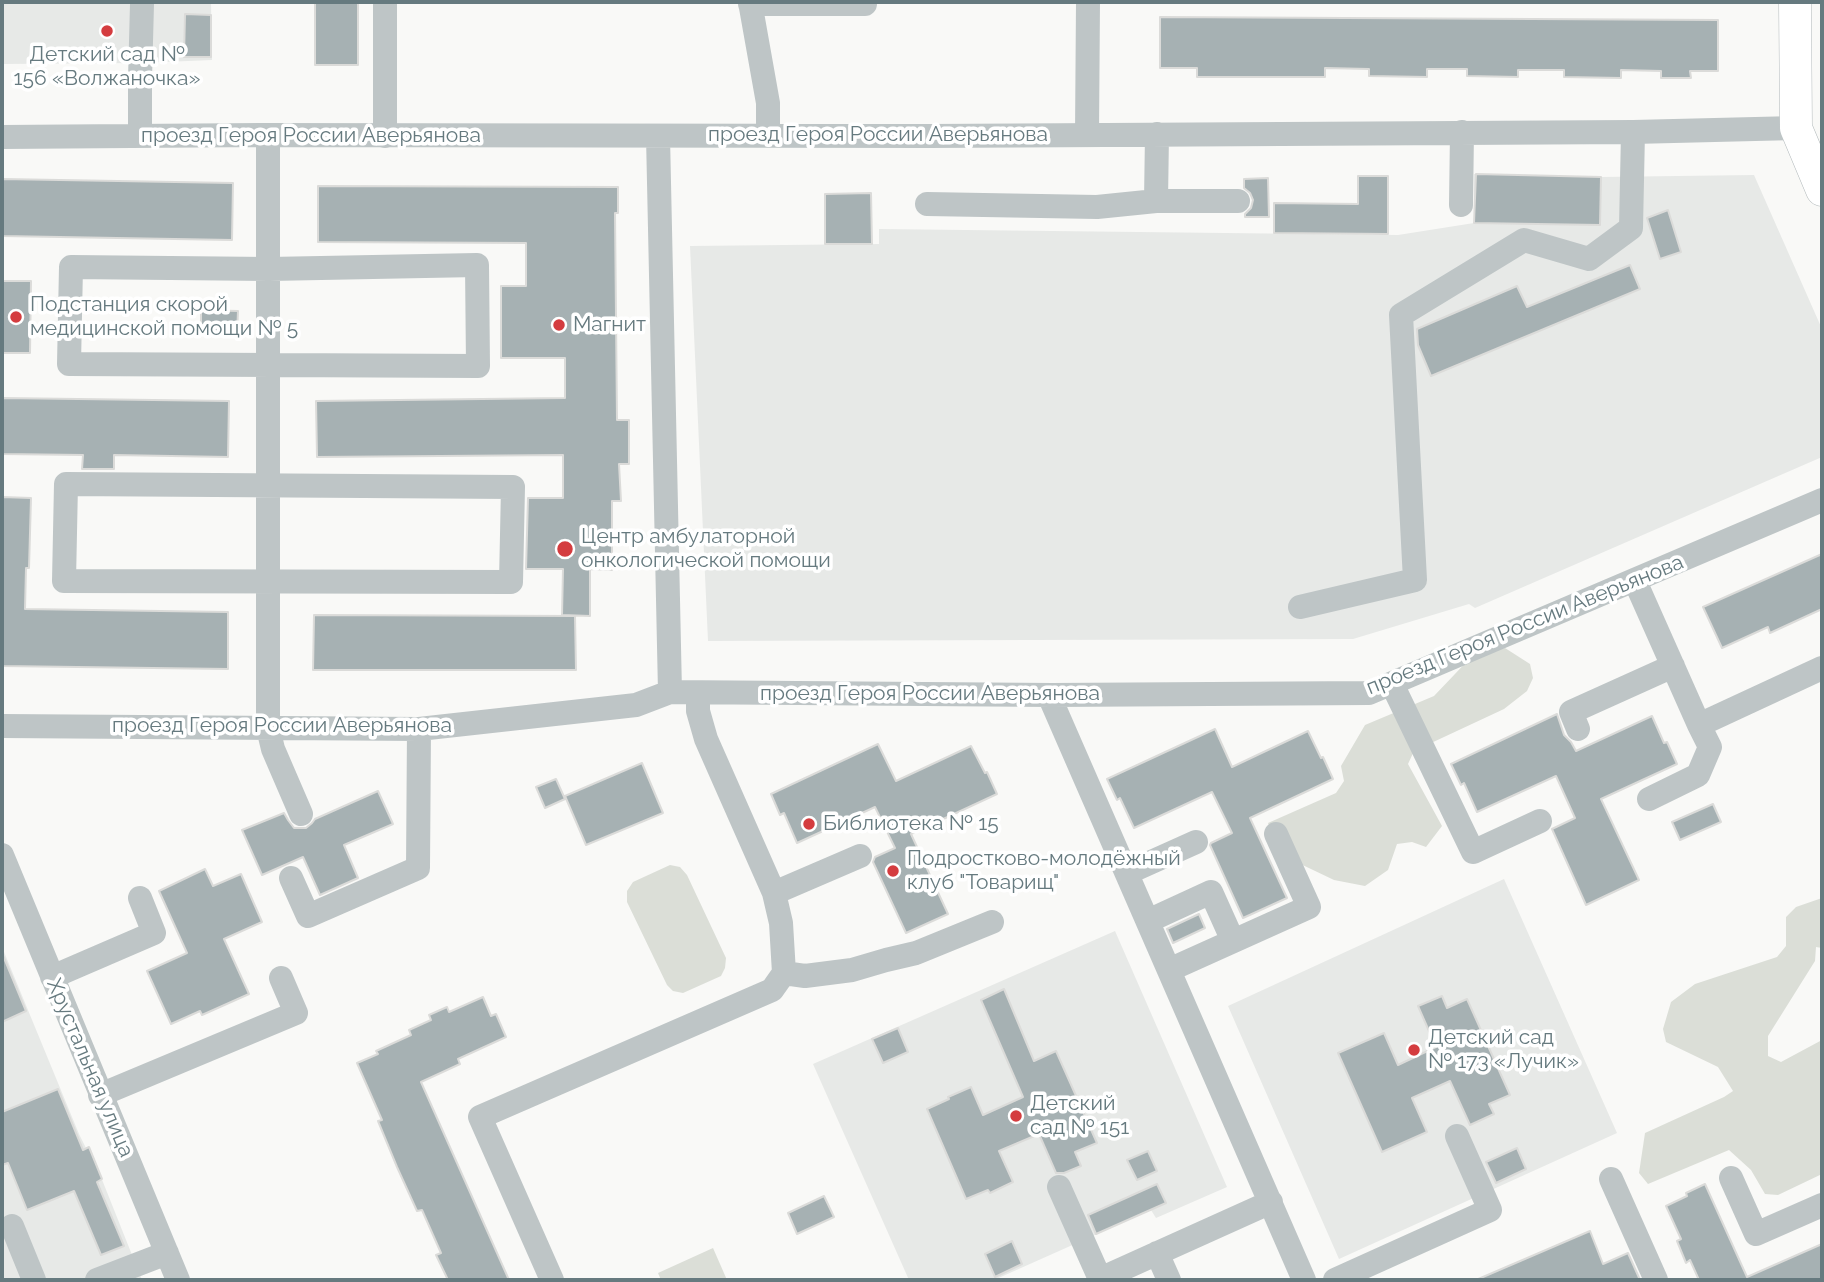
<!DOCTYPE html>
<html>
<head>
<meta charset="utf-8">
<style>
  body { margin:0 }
  #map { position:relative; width:1824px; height:1282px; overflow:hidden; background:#f9f9f7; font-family:Raleway,sans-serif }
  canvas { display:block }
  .frame { position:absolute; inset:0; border:4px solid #667a7f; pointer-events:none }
</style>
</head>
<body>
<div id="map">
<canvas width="1824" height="1282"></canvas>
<div class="frame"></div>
</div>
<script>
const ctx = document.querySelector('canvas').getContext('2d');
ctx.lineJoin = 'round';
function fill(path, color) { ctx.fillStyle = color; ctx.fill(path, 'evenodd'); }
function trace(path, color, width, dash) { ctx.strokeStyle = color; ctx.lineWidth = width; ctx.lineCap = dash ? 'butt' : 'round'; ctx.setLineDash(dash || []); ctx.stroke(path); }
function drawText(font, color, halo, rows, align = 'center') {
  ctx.font = font + ' Raleway,sans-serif'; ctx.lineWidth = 7; ctx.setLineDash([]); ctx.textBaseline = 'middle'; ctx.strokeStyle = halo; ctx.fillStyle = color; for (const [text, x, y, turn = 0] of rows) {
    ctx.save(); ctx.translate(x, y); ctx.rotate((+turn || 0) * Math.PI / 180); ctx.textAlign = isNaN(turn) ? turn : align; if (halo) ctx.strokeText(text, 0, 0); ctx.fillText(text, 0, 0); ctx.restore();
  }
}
const built = new Path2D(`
  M2 2H211L212 60 140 63 2 64Z
  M1474 174 1601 177 1754 175 1822 329V457L1475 608 1469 604 1353 639 708 641 690 246 879 244V229L1398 235 1474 223Z
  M1504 879 1617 1133 1339 1259 1228 1006Z
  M1115 931 1227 1187 1156 1218 1151 1210 994 1280H909L813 1064Z
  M2 947 79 1134 86 1148 89 1147 142 1280H2Z`);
const green = new Path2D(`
  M1505 648 1530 664 1533 678 1527 691 1504 709 1414 751 1408 764 1442 826 1426 847 1412 842 1397 844 1388 870 1365 886 1334 880 1290 859 1278 850 1268 823 1336 793 1344 781 1341 766 1365 725 1434 696 1474 654Z
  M670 865 680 867 687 875 726 958 725 968 721 976 683 993 673 991 667 985 627 902V891L633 882Z
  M1822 898V948L1816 947 1815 961 1768 1036V1056L1781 1062 1822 1040V1174L1778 1195 1765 1194 1751 1170 1729 1150 1648 1184 1639 1173 1645 1133 1724 1097 1733 1091 1718 1067 1666 1042 1663 1029 1671 1002 1695 984 1777 957 1786 946V917L1796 907Z
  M713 1248 727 1280H661L658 1273Z`);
const building = new Path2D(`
  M315 2H358V65H315Z
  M185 14 211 15V57H184Z
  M1160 17 1718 20V71H1690L1691 78H1661V71L1621 70V78L1564 77V70H1518V77L1467 76V69H1427V77L1369 76V69L1325 68V77H1197V68H1160Z
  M1476 174 1601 177 1600 225 1474 223Z
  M1358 176H1388V234L1274 233V203L1358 204Z
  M1268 178 1269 217H1245V214L1251 208 1253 200 1250 193 1244 188V179Z
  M2 179 233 183 232 240 2 236Z
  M318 186 618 187V213H615L617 420H629V464H619L621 501H612V570L590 569V616L562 615 563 569H526L528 498H563V455L317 457 316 401 565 398V358H501V286H526V243L318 242Z
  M871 193 872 244H825V194Z
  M1668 210 1681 252 1660 259 1647 218Z
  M1630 265 1640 289 1431 376 1418 345 1417 329 1517 286 1527 307Z
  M2 281H31L30 353H2Z
  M201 310 238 311 237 335 201 333Z
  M2 398 229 401 228 457 114 455V469H82L83 455 2 454Z
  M2 497 31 498 29 568H26L25 609 228 612V669L2 666Z
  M1822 554V609L1770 633 1768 627 1722 648 1703 607Z
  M314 615 575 616 576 670H313Z
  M1557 714 1564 735 1571 742 1576 751 1652 716 1664 743 1667 742 1677 764 1601 799 1639 880 1586 905 1552 829 1575 818 1556 776 1477 812 1464 783 1461 785 1451 764Z
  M1215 729 1232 767 1308 731 1321 758 1323 757 1333 779 1250 818 1287 898 1243 918 1210 845 1211 843 1232 833 1212 792 1134 828 1120 798 1117 800 1107 779Z
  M878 744 896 781 971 746 985 773 987 772 997 794 911 834 948 914 906 933 873 862 875 857 895 848 875 807 797 843 784 813 780 815 771 794Z
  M642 763 663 813 586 845 565 796Z
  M556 779 565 799 545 808 536 787Z
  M378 791 393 824 344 845 358 878 320 895 303 857 262 875 242 830 284 813 288 820 294 828H306L312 823 315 819Z
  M1713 804 1721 822 1680 840 1672 822Z
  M205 869 213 886 241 874 262 922 224 939 249 994 202 1015 200 1011 171 1024 147 971 187 953 159 891Z
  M1199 914 1205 928 1173 943 1167 929Z
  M2 953 26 1011 2 1022Z
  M1004 989 1034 1061 1056 1051 1097 1143 1075 1152 1081 1166 1064 1173H1056L1039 1134 999 1151 1013 1182 990 1193 988 1190 966 1199 927 1109 949 1099 948 1097 971 1087 983 1115 1023 1097 981 1000Z
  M1442 996 1447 1008 1467 999 1510 1095 1489 1104 1494 1114 1470 1125 1450 1081 1412 1098 1427 1132 1382 1152 1338 1053 1384 1033 1398 1065 1436 1047 1418 1006Z
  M483 997 491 1016 496 1014 506 1037 458 1059 460 1064 421 1082 509 1280H448L436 1255 441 1253 422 1210 417 1211 397 1167 378 1121 382 1120 357 1063 378 1054 376 1051 411 1035 409 1030 431 1020 429 1015 447 1007 449 1012Z
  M898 1028 908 1052 883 1063 872 1039Z
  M58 1089 83 1150 89 1147 102 1179 97 1182 124 1246 101 1255 74 1191 27 1210 8 1163 2 1165V1112Z
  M1517 1148 1526 1169 1496 1183 1486 1162Z
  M1148 1151 1157 1171 1137 1180 1127 1160Z
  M1157 1184 1166 1203 1096 1234 1088 1215Z
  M1705 1184 1747 1277 1822 1244V1280H1699L1690 1260 1686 1263 1677 1241 1681 1239 1666 1206 1687 1196 1686 1193Z
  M824 1196 834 1217 797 1234 788 1213Z
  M1590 1231 1603 1264 1628 1253 1640 1280H1476Z
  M1012 1241 1022 1264 995 1277 985 1254Z`);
const minor = new Path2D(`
  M385 2V136
  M750 2 768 103V135
  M750 4H865
  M1087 134 1088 2
  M268 135V728L273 749 301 814
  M140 136V79L142 4
  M658 136 670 692
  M2 137 261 135 929 136 1633 132 1796 128
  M1156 201 1157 134
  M927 204 1097 207 1156 201H1238
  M1461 205 1462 132
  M477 265 478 366 69 364 71 267 269 269Z
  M66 484 513 487 511 582 64 581Z
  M1635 581 1699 725 1822 668
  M1300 607 1415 580 1401 315 1524 240 1589 259 1631 228 1633 132
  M1392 684 1473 852 1540 821
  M1052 695 1051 700 1304 1280
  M2 726 419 729 636 705 670 692 1052 695 1369 693 1822 500
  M1578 729 1571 712 1673 666
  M1649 799 1698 775 1710 747 1699 725
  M2 855 178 1280
  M1127 873 1196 842
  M291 878 308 916 418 868 419 729
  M774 893 860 856
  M1148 921 1211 892 1233 941
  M1169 970 1309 907 1276 834
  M784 973 805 976 852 970 886 960 916 953 992 922
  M52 977 154 933 140 898
  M100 1095 296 1013 281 978
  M1731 1178 1756 1234 1822 1205
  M1611 1179 1656 1280
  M1059 1187 1100 1279
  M12 1226 34 1280
  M1157 1253 1169 1280
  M97 1280 167 1253
  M552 1280 480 1117 772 990 784 973 781 923 774 893 706 739 698 711V693
  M1098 1280 1271 1202
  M1335 1280 1490 1210 1457 1136`);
const major = new Path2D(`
  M1795 2 1796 128 1822 190`);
const markers = [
  [107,31,7,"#d43c3f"],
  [16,317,7,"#d43c3f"],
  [559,325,7,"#d43c3f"],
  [565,549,9,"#d43c3f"],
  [809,824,7,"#d43c3f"],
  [893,871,7,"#d43c3f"],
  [1414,1050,7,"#d43c3f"],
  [1016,1116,7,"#d43c3f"]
];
const poiNames = [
  ["Детский сад №",107,55,"center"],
  ["156 «Волжаночка»",107,79,"center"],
  ["Подстанция скорой",30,305],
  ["медицинской помощи № 5",30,329],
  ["Магнит",573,325],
  ["Центр амбулаторной",581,537],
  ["онкологической помощи",581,561],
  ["Библиотека № 15",823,824],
  ["Подростково-молодёжный",907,859],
  ["клуб \"Товарищ\"",907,883],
  ["Детский сад",1428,1038],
  ["№ 173 «Лучик»",1428,1062],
  ["Детский",1030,1104],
  ["сад № 151",1030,1128]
];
const streetNames = [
  ["проезд Героя России Аверьянова",878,135],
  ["проезд Героя России Аверьянова",311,136],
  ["проезд Героя России Аверьянова",1525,625,-22],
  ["проезд Героя России Аверьянова",930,694],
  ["проезд Героя России Аверьянова",282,726],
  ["Хрустальная улица",90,1068,67]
];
fill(built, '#e7e9e7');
fill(green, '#dbded7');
fill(building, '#a6b1b3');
trace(building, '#dbdbd9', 2);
trace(major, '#b2b9bb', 33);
trace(minor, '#bec5c6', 24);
trace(major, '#fff', 32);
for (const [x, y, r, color] of markers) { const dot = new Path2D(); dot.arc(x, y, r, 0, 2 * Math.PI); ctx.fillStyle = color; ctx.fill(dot); trace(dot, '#fff', 2.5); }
drawText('21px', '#667a7f', '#fff', poiNames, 'left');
drawText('21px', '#667a7f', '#fff', streetNames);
</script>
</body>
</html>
